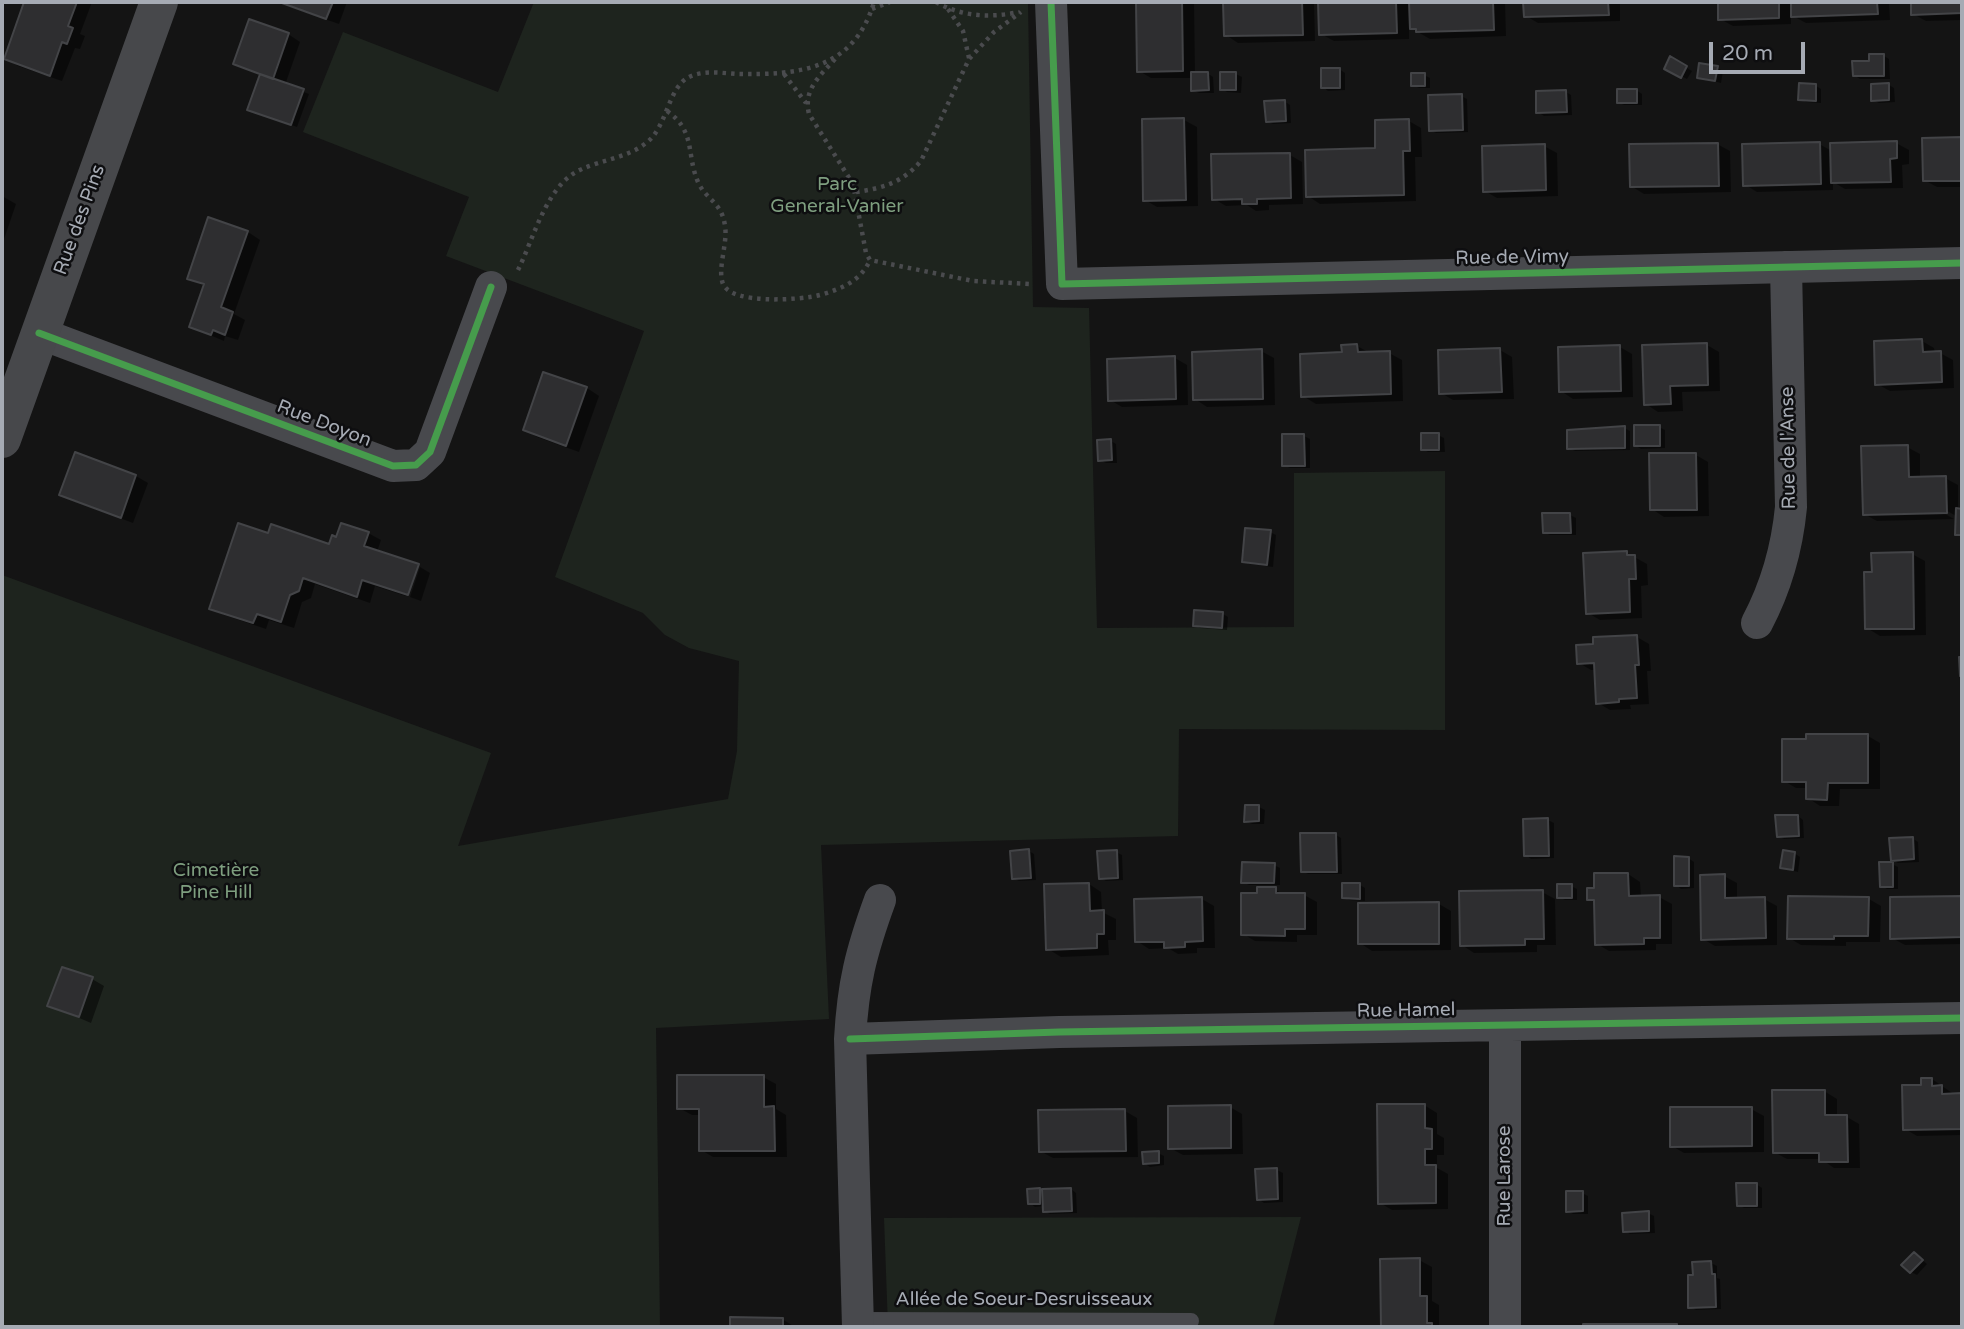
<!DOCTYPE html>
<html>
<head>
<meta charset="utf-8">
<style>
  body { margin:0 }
  #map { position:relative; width:1964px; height:1329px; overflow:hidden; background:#141414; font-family:"Varela Round",sans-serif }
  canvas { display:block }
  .frame { position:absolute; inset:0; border:4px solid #a6abb4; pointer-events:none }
  .scale { position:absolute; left:1709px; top:42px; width:96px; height:32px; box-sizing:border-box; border:4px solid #a6abb4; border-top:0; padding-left:9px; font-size:21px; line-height:24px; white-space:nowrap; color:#a6abb4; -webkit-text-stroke:5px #0e0e10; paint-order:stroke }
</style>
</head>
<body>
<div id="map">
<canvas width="1964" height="1329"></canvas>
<div class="frame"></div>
<div class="scale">20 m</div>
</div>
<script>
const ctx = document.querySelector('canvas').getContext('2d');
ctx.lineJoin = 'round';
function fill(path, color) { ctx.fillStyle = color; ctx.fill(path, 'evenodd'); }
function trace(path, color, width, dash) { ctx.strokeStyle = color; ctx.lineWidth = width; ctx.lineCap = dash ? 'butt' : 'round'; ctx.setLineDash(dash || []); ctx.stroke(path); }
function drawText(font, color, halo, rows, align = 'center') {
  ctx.font = font + ' "Varela Round",sans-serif'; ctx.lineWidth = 5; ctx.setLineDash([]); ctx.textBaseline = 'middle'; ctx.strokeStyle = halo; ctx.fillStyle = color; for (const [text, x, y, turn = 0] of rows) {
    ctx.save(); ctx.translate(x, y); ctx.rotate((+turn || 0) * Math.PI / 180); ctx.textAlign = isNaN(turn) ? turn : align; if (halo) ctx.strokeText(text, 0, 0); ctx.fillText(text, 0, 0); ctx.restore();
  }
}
const green = new Path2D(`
  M534 2H1028L1033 307 1089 308 1097 628 1294 627V473L1445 471V730L1179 729 1178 836 821 845 829 1019 656 1028 660 1327H2V575L491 753 458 846 728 799 737 751 739 661 689 648 665 635 643 613 555 577 644 331 446 256 469 197 303 132 343 32 498 92Z
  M1301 1217 1273 1327H888L884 1218Z`);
const shadow = new Path2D(`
  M26 2H92L80 34 85 36 80 49 75 48 62 81 18 66 6 59Z
  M276 2H347L339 24Z
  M1138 2H1194L1195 73H1207L1213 77 1214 93H1199L1193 90 1192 78H1151L1139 71Z
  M1225 2H1314L1315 41 1238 43 1226 35Z
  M1320 2H1505L1506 36 1430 39 1409 27V39L1334 41 1321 34Z
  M1525 2H1620V21L1538 23 1526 16Z
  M1720 2H1889L1890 20 1806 23 1791 15V24L1733 26 1720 19Z
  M1913 2H1962V20L1926 21 1913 14Z
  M288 34 300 42 285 85 309 94 297 127 255 112 261 76 235 64Z
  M1884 56 1889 59 1890 79H1860L1854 75Z
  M1671 59 1692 71 1687 79 1666 68Z
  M1717 68 1723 71 1721 83 1699 77Z
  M1339 69 1345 73V90L1328 91 1323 87Z
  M1236 74 1242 77 1241 93 1227 92 1222 89Z
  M1424 75 1430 78V88H1419L1413 85Z
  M1889 85 1894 88 1895 102 1879 103 1873 100Z
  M1816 86 1821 89V103L1806 102 1800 99Z
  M1636 90 1642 94V105H1624L1618 102Z
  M1566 92 1571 95 1572 115 1544 116 1538 112Z
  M1461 96 1467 99 1468 132 1436 133 1430 130Z
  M1284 101 1290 105 1291 123 1273 124 1267 121Z
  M1184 120 1197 127 1198 206 1157 207 1145 200 1144 121Z
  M1409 121 1421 128 1422 157H1415L1416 201 1320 204 1308 196 1377 150Z
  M1962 139V187H1937L1924 180V140Z
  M1896 143 1909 150V164L1902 165 1903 188 1845 189 1833 182V190L1757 192 1744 184 1819 144 1832 151Z
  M1717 144 1730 151 1731 192 1644 194 1631 186Z
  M1544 146 1557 153 1558 196 1497 198 1485 191Z
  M1290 155 1302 162 1303 204 1269 205V210L1256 211 1247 205 1226 206 1214 199Z
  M2 196 16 204 3 242 2 241Z
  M209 219 248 232 260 240 234 314 245 320 238 340 225 336 224 341 191 327 205 286 189 278Z
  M1922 341 1934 348 1935 353H1940L1953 360 1954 388 1890 391 1877 384Z
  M1707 345 1719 352 1720 391 1682 392 1683 411 1658 412 1646 404Z
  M1357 346 1370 353H1389L1402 360 1403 401 1316 404 1303 396 1343 354Z
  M1620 347 1632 354 1633 397 1573 399 1561 391Z
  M1500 350 1512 357 1514 399 1453 400 1441 393Z
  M1261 351 1274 358 1275 405 1207 407 1195 399Z
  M1175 358 1187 365 1188 405 1122 407 1110 400Z
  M545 374 587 388 599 396 579 452 537 437 525 430Z
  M1659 427 1665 430V448L1641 449 1635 445Z
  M1624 428 1630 431V450L1575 451 1569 448Z
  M1438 435 1444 438 1445 452H1428L1423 449Z
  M1304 436 1310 439V468H1290L1284 465Z
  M1111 441 1116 444 1117 463H1106L1100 460Z
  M1907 447 1920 454V479L1945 478 1958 485V510H1962V537L1957 534 1958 517 1940 507 1938 510 1954 519 1877 521 1864 514Z
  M76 454 136 476 148 483 133 523 74 501 61 494Z
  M1696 455 1708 462 1709 516 1664 517 1652 509Z
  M1570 515 1576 518V535H1550L1544 532Z
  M1270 532 1276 535 1273 567 1249 564 1244 561Z
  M368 533 381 540 377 552 417 565 406 596 375 586 370 603 315 584 311 598 302 602 294 628 269 620 266 629 224 615 211 608 269 535 330 546 337 539Z
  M1627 553 1647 564 1648 585 1641 586 1642 618 1600 620 1588 613Z
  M1912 554 1925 561 1926 635 1880 636 1867 628 1873 574Z
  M420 567 430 573 421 601 410 597Z
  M1223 614 1228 617 1227 630 1200 628 1194 625Z
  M1637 637 1649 644 1651 671H1647L1649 704 1630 705 1631 709 1610 710 1598 703 1596 670H1591L1579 663Z
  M1868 736 1880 743V789H1840L1839 806H1820L1808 798V788H1796L1784 781Z
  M1259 807 1265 810 1264 824H1252L1246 821Z
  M1798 816 1803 820 1804 838 1784 839 1778 836Z
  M1548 820 1554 823V858L1531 859 1526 855Z
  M1336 835 1341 838 1342 874H1308L1302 871Z
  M1912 838 1918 842 1919 862 1898 863 1892 860Z
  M1029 851 1034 854 1036 880 1019 881 1013 878Z
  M1116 852 1122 855 1123 880 1106 881 1101 878Z
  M1794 853 1800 857 1798 872 1782 868Z
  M1688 858 1694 862V888L1681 889 1676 885Z
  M1892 864 1898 867V889H1887L1882 886Z
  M1274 865 1280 868V885H1249L1243 882Z
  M1628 874 1640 882 1641 897H1659L1672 904V944H1656V950L1609 951 1597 944 1596 903 1589 899 1596 890Z
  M1724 876 1737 883V899H1764L1777 906V945L1715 946 1703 939Z
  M1089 884 1101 892 1102 912 1116 919V940H1108L1109 955 1061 957 1048 949Z
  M1360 885 1365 888V901L1349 900 1343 897Z
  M1571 886 1577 889V900H1565L1559 897Z
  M1275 889 1284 895H1304L1317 902V935H1297V942L1255 941 1243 934Z
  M1542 892 1555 899 1556 945H1537V952L1474 953 1462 945Z
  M1962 898V944L1905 945 1892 938V899Z
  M1202 899 1214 906 1215 948H1197V953L1178 954 1168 948 1149 949 1137 941Z
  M1869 899 1881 906 1880 942H1846V946L1801 945 1789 938Z
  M1439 904 1451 911V950L1372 951 1360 943Z
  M92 979 104 986 91 1023 49 1005Z
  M763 1077 776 1084V1109L786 1115 787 1157H713L701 1150 700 1115H692L679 1108Z
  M1932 1079 1955 1095H1962V1135L1917 1136 1905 1129 1923 1086Z
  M1824 1091 1837 1099V1117H1847L1859 1124 1860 1168H1834L1821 1159H1787L1774 1152Z
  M1424 1105 1437 1113V1134L1444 1138V1155H1437V1168L1448 1174V1209L1392 1210 1380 1203Z
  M1230 1107 1242 1114 1243 1154 1183 1155 1170 1148Z
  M1751 1109 1764 1116V1152L1684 1153 1672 1146Z
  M1125 1111 1137 1118 1138 1157 1053 1158 1040 1151Z
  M1158 1153 1164 1156V1165L1150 1167 1144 1163Z
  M1277 1170 1283 1173V1202L1264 1203 1258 1199Z
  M1756 1184 1762 1188V1208H1744L1739 1205Z
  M1071 1189 1076 1193 1077 1213 1050 1214 1044 1211V1206L1035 1207 1030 1203 1040 1190 1044 1192Z
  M1582 1193 1588 1196V1214H1573L1568 1211Z
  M1648 1213 1654 1216 1655 1233 1630 1234 1625 1231Z
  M1915 1254 1927 1264 1917 1275 1911 1272Z
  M1419 1260 1432 1267V1301L1439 1305V1327H1383L1381 1261Z
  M1711 1263 1717 1266V1278L1720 1279 1721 1309 1696 1310 1690 1307 1694 1277Z
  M732 1319H782L795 1327H732Z
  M1584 1326H1677L1680 1327H1584Z`);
const building = new Path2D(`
  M24 2H77L68 26 73 28 67 44 62 42 50 76 4 59Z
  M279 2H333L326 19Z
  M1136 2H1182L1183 71 1137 72Z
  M1223 2H1302L1303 35 1224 36Z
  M1318 2H1396L1397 33 1319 35Z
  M1409 2H1493L1494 30 1416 32V29H1410Z
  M1523 2H1608L1609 15 1524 17Z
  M1718 2H1779V18L1718 20Z
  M1791 2H1877L1878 14 1791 17Z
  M1911 2H1962V13L1911 15Z
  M249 19 289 33 273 79 233 64Z
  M1869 54H1884V76H1853L1852 61H1869Z
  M1670 56 1687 66 1681 78 1664 69Z
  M1699 63 1718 66 1715 81 1697 78Z
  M1321 68H1340V88H1321Z
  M1191 72H1208L1209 90 1191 91Z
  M1220 72H1236V90H1220Z
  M1411 73H1425V86H1411Z
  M260 74 304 89 291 125 247 110Z
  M1799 83 1816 84V101L1798 100Z
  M1889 83V100L1871 101V84Z
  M1617 89H1637V103H1617Z
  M1566 90 1567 112 1536 113V91Z
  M1462 94 1463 130 1429 131 1428 95Z
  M1285 100 1286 121 1266 122 1264 101Z
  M1184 118 1186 200 1143 201 1142 119Z
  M1409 119 1410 151H1403L1404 195 1306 197 1305 150 1375 148V120Z
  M1962 137V181H1923L1922 138Z
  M1897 141V158L1890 159 1891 182 1831 183 1830 143Z
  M1820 142 1821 184 1743 186 1742 144Z
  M1718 143 1719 186 1630 187 1629 144Z
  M1545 144 1546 190 1483 192 1482 146Z
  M1290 153 1291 198 1257 199V204H1242V199L1212 200 1211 154Z
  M208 217 248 231 221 307 233 312 225 335 213 330 211 335 189 327 204 284 187 279Z
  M1922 339 1923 352 1941 351 1942 382 1875 385 1874 341Z
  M1707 343 1708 385 1670 386 1671 404 1644 405 1642 345Z
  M1357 344 1358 352 1390 351 1391 394 1301 397 1300 354 1342 352 1341 345Z
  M1620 345 1621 391 1559 392 1558 347Z
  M1500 348 1502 392 1439 394 1438 350Z
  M1262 349 1263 399 1193 400 1192 352Z
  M1175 356 1176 399 1108 401 1107 359Z
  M543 372 587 387 566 446 523 430Z
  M1634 425H1660V446H1634Z
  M1625 426V448L1567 449V430Z
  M1421 433H1439V450H1421Z
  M1282 434H1304L1305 466H1282Z
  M1111 439 1112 460 1098 461 1097 440Z
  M1908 445 1909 477 1946 476 1947 513 1863 515 1861 446Z
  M75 452 136 475 121 518 59 495Z
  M1649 453H1696L1697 510H1650Z
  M1956 508 1962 509V535H1955Z
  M1542 513H1570L1571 533H1543Z
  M238 523 268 533 271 524 329 544 332 535 336 537 341 523 369 532 364 546 419 564 408 595 362 580 357 597 303 578 299 591 290 595 281 622 257 614 253 623 209 609Z
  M1245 528 1271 530 1267 565 1242 562Z
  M1627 551V555H1635L1636 579H1629L1630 612 1586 614 1583 553Z
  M1913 552 1914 629H1865L1864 572H1872L1871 553Z
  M1194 610 1223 612 1222 628 1193 626Z
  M1637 635 1639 665H1635L1637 698 1619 699V702L1596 704 1594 663 1577 664 1576 645 1593 644V637Z
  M1959 657H1962V675L1960 676Z
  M1806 734H1868V783H1828L1827 800 1806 799V782H1782V739H1806Z
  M1245 805H1259V821L1244 822Z
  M1775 815H1798L1799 836 1777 837Z
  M1548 818 1549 856H1524L1523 819Z
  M1300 833H1336L1337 872H1301Z
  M1913 837 1914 859 1891 861 1889 838Z
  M1029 849 1031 878 1012 879 1010 851Z
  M1117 850 1118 878 1099 879 1097 851Z
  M1783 850 1795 852 1793 870 1780 868Z
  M1674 856 1689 857V886H1674Z
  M1242 862 1275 863 1274 883H1241Z
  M1879 862H1893V887H1880Z
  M1594 873H1628L1629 896 1660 895V938H1644V944L1595 945 1594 900H1587V888H1594Z
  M1725 874V898L1765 897 1766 938 1701 940 1700 875Z
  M1089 883 1090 911 1104 910V934H1097V948L1046 950 1044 884Z
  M1342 883H1360V899L1342 898Z
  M1557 884H1572V898H1557Z
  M1257 887H1276V893H1305V929H1285V936L1241 935V893H1257Z
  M1543 890 1544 939H1525V945L1460 946 1459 891Z
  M1788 896 1869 897 1868 936H1834V939H1787Z
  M1962 896V937L1890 939V897Z
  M1202 897 1203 941 1185 942V947L1164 948V942H1135L1134 899Z
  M1439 902V944H1358V903Z
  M62 967 93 977 79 1017 47 1006Z
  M677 1075H764V1107L774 1106 775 1151H699V1109H677Z
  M1921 1078H1932V1086L1942 1085V1094L1962 1093V1129L1903 1130 1902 1085H1921Z
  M1772 1090H1825V1115H1847L1848 1162H1819V1153H1773Z
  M1377 1104H1425V1128L1432 1129V1149H1425V1165H1436V1203L1378 1204Z
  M1231 1105V1148L1168 1149V1106Z
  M1670 1107H1752V1146L1670 1147Z
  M1125 1109 1126 1151 1039 1152 1038 1110Z
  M1159 1151V1163L1143 1164 1142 1152Z
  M1277 1168 1278 1199 1257 1200 1255 1169Z
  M1736 1183H1757V1206H1737Z
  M1040 1188V1204H1028L1027 1189Z
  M1071 1188 1072 1211 1043 1212 1042 1189Z
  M1566 1191H1583V1211L1566 1212Z
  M1649 1211V1231L1623 1232 1622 1213Z
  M1914 1252 1923 1260 1910 1273 1901 1265Z
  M1420 1258V1296H1427V1323H1432V1327H1381L1380 1259Z
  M1711 1261 1712 1274H1715L1716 1307 1688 1308V1275H1693L1692 1262Z
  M730 1317 783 1318V1327H730Z
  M1583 1324H1677V1327H1583Z`);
const path = new Path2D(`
  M936 2C962 17 991 18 1019 12
  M872 9 890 2
  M948 9 963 31 969 58
  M835 59C820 76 803 89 809 114L853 184 866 253 870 260 973 281 1031 284
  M784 74 806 103
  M667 111C696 131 686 154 698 182 706 200 722 202 725 226 728 243 717 269 723 284 732 305 801 300 820 295 841 289 861 281 870 260
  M856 192C884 188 903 182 921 161L969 59 994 32 1021 12
  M518 270C534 238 547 183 582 169 602 160 629 157 646 143 667 128 668 87 689 77 703 70 722 73 737 74 799 75 854 70 874 2`);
const lane = new Path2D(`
  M858 1320 1191 1321`);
const street = new Path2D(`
  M1051 2 1062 284 1962 263
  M39 333 393 466 416 465 430 452 491 287
  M1757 623C1777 585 1787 549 1791 507L1786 267
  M1505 1026V1327
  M850 1039 1059 1032 1962 1018
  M858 1327 850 1039C853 984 861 952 880 900`);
const secondary = new Path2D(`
  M2 439 159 2`);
const cycleway = new Path2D(`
  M1051 2 1062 284 1962 263
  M39 333 393 466 416 465 430 452 491 287
  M850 1039 1059 1032 1962 1018`);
const parkNames = [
  ["Parc",837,185],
  ["General-Vanier",837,207],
  ["Cimetière",216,871],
  ["Pine Hill",216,893]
];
const streetNames = [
  ["Rue des Pins",80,220,-70],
  ["Rue de Vimy",1512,258,-1],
  ["Rue Doyon",324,424,21],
  ["Rue de l'Anse",1789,448,-91],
  ["Rue Hamel",1406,1011,-1],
  ["Rue Larose",1505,1176,-90],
  ["Allée de Soeur-Desruisseaux",1024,1300]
];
fill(green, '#1e241e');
fill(shadow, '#0007');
fill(building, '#2e2e30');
trace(building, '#434447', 2);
trace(path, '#4a4b4e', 4.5, [3.5, 5]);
trace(lane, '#48494d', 16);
trace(street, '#48494d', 32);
trace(secondary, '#47484b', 38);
trace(cycleway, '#469c4c', 7);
drawText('19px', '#7e9e7f', '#0e0e10', parkNames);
drawText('19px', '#a6abb4', '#0e0e10', streetNames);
</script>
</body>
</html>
